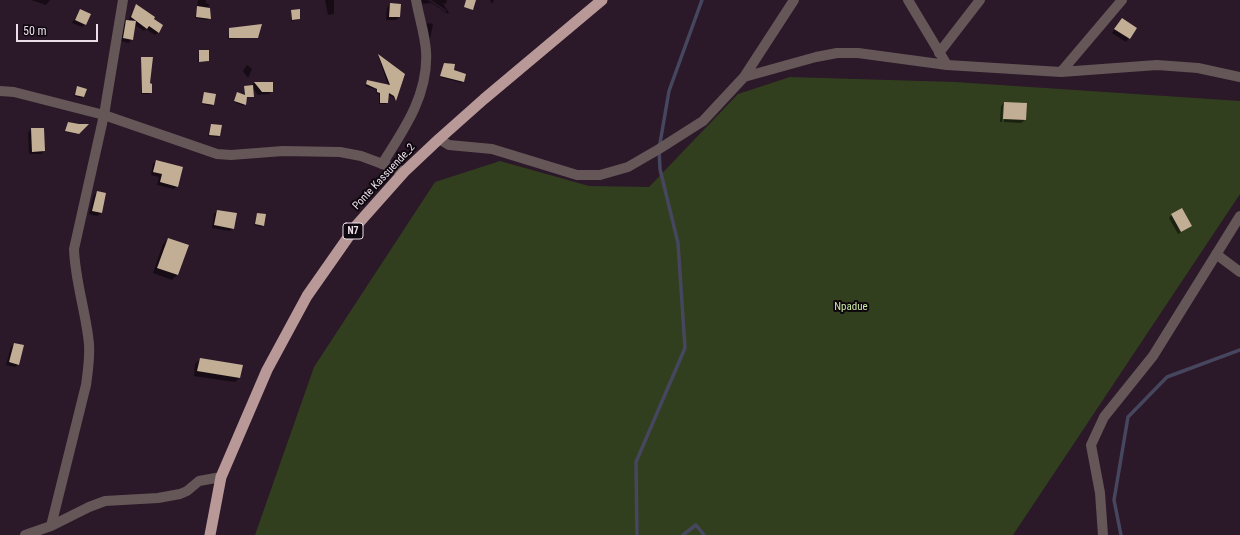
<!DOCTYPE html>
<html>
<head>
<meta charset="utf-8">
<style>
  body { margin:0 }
  #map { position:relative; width:1240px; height:535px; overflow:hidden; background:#2b1829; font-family:"Roboto Condensed",sans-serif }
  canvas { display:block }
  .scale { position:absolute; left:16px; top:24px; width:82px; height:18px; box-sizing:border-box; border:2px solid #ebdee9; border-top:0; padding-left:5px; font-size:12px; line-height:14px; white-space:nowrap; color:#ebdee9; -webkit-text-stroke:3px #0e070e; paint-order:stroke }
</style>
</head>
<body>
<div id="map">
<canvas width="1240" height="535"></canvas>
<div class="scale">50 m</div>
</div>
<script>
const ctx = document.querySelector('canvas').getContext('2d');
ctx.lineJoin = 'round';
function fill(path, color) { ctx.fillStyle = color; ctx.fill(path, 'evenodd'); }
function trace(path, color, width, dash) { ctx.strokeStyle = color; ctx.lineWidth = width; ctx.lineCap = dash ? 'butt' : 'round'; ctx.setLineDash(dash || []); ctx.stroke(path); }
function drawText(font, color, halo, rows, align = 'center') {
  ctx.font = font + ' "Roboto Condensed",sans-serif'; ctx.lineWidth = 4; ctx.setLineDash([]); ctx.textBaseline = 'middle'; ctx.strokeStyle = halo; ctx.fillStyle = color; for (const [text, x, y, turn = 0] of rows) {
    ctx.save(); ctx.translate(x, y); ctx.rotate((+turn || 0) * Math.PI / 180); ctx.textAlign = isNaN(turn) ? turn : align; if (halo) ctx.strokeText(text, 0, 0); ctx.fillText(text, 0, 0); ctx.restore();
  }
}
const green = new Path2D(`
  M790 77 955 82 1240 101V194L1013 535H255L314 367 435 182 500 161 589 186 649 187 738 94Z`);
const shadow = new Path2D(`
  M31 0H50L46 5Z
  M198 0H206V3L209 4 208 20 195 18Z
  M325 0H334V14L328 15Z
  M421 0H428L446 12V10L431 0H447L446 4 443 3 449 13 448 14 431 3 422 4Z
  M490 0H494L492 4Z
  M390 4 399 17 396 20H386L387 8Z
  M136 5 152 19 158 32 155 35 146 29 144 31 135 25 132 39 129 43 121 41 124 24 128 21Z
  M80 10 85 24 82 27 72 23Z
  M291 11 299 18 298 20 291 21Z
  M1122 19 1136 28 1126 42 1112 33Z
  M428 23 433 24 430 39 427 25Z
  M230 29 257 37 228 39Z
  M199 51 208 61 207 62H198Z
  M378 56 404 74 395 100 393 97 388 95 386 104H379V94L376 93 377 90 365 86 368 81 388 85Z
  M141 58 149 84H151L149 94H141Z
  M444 64 453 71 465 75 462 83 440 77Z
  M247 65 252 69 248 78 243 71Z
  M254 83H272V91L269 94 258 95 252 87 253 96 246 98 243 106 234 102 236 95 244 96V87L251 86Z
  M77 87 83 96 82 98 74 96Z
  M205 93 213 104 211 106 202 104Z
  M1004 103 1025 104V120L1021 123 1004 122 1005 105H1003L1002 122H1000L1001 106Z
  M68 123 87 125 77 134 65 132Z
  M211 125 219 136 218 137 208 136Z
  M31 129 44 151 41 154H29L28 133Z
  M156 161 177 186 174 189 157 185 159 177 151 175 153 164Z
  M97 192 105 194 101 213 97 216 89 214 94 195Z
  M217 211 233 228 230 231 212 228 214 214Z
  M257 214 263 225 262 227 254 225Z
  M1172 214 1191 226 1178 234 1169 218Z
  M168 239 177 275 172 280 153 273 163 244Z
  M14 344 19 364 15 367 6 365 11 347Z
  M200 359 240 377 235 382 194 376 195 364Z`);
const stream = new Path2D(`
  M637 535 636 462 685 348 678 243 660 169 659 149 669 91 702 0
  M683 535 696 525 704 535
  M1121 535 1114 500 1128 417 1167 377 1240 350`);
const building = new Path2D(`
  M466 0H476L473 10 464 7Z
  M390 3 401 4 400 17H389Z
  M136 4 155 17 154 19 163 25 159 33 149 26 147 29 131 17Z
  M197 6 210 8 211 19 196 17Z
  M80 9 91 14 86 25 75 20Z
  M300 9V19L292 20 291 10Z
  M1122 18 1137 28 1130 39 1114 29Z
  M126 20 136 21 133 40 123 38Z
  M262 24 258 38H229V28Z
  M199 50H209V61L199 62Z
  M378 54 405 74 396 101 394 96 389 93 388 103H380V93L377 92V89L366 84 367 80 390 85Z
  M141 57H153L150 83 152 84V93H142Z
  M444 63 455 64 454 70 466 74 464 82 440 76Z
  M254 82H273V92H262Z
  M253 85 254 97H247L246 105 234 101 237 92 245 95 244 86Z
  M77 86 87 89 84 97 75 95Z
  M204 92 216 94 214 105 202 103Z
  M1004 102 1027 103 1026 120 1003 119Z
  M68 122 79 124H89L79 134 65 131Z
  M211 124 222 125 220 136 209 135Z
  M31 128H44L45 151 32 152Z
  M156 160 183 167 178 187 160 182 162 174 153 172Z
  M97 191 106 193 102 213 92 211Z
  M1182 208 1192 226 1181 232 1171 214Z
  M217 210 237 213 234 229 214 225Z
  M257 213 266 214 264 226 255 224Z
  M168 238 189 245 178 275 157 268Z
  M14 343 24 345 19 365 9 362Z
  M200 358 243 365 240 378 197 371Z`);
const minor = new Path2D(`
  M908 0 947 65
  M939 53 980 0
  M1061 72 1122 0
  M744 77 816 57 837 53H858L947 65 1061 72 1157 65 1198 68 1240 77
  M439 139 449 145 492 149 577 175H600L628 167 659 149 703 121 744 77 794 0
  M382 164C404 130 429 94 426 51 425 35 419 17 416 0
  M1216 254 1240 272
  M51 526 86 385C88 371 90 358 89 344 86 312 75 281 74 249L104 115 123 0
  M25 535 51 526 89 507 105 501 158 498 180 494 187 491 199 481 221 477
  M1103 535 1100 493 1091 445 1104 417 1153 356 1240 216`);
const tertiary = new Path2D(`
  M0 91 14 92 104 115 217 154 231 155 283 151 340 152 361 156 404 172`);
const trunk = new Path2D(`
  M210 535 221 477 267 370 307 296 356 226 404 172 439 139 484 99 602 0`);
const shields = [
  [353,231,20]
];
const shieldNames = [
  ["N7",353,231]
];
const streetNames = [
  ["Ponte Kassuende_2",384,177,-47]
];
const parkNames = [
  ["Npadue",851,307]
];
fill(green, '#323f1e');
fill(shadow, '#0007');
trace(stream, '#46465e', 3.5);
fill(building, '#c2ae95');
trace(minor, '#655757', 10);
trace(tertiary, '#655757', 10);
trace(trunk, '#b99998', 11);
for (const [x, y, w] of shields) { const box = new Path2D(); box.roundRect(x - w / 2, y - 8, w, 16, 3); ctx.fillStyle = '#0e070e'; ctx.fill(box); trace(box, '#ebdee9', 1); }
drawText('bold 10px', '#ebdee9', null, shieldNames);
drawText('11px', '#ebdee9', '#0e070e', streetNames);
drawText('11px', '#cbe8a2', '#0e070e', parkNames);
</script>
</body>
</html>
